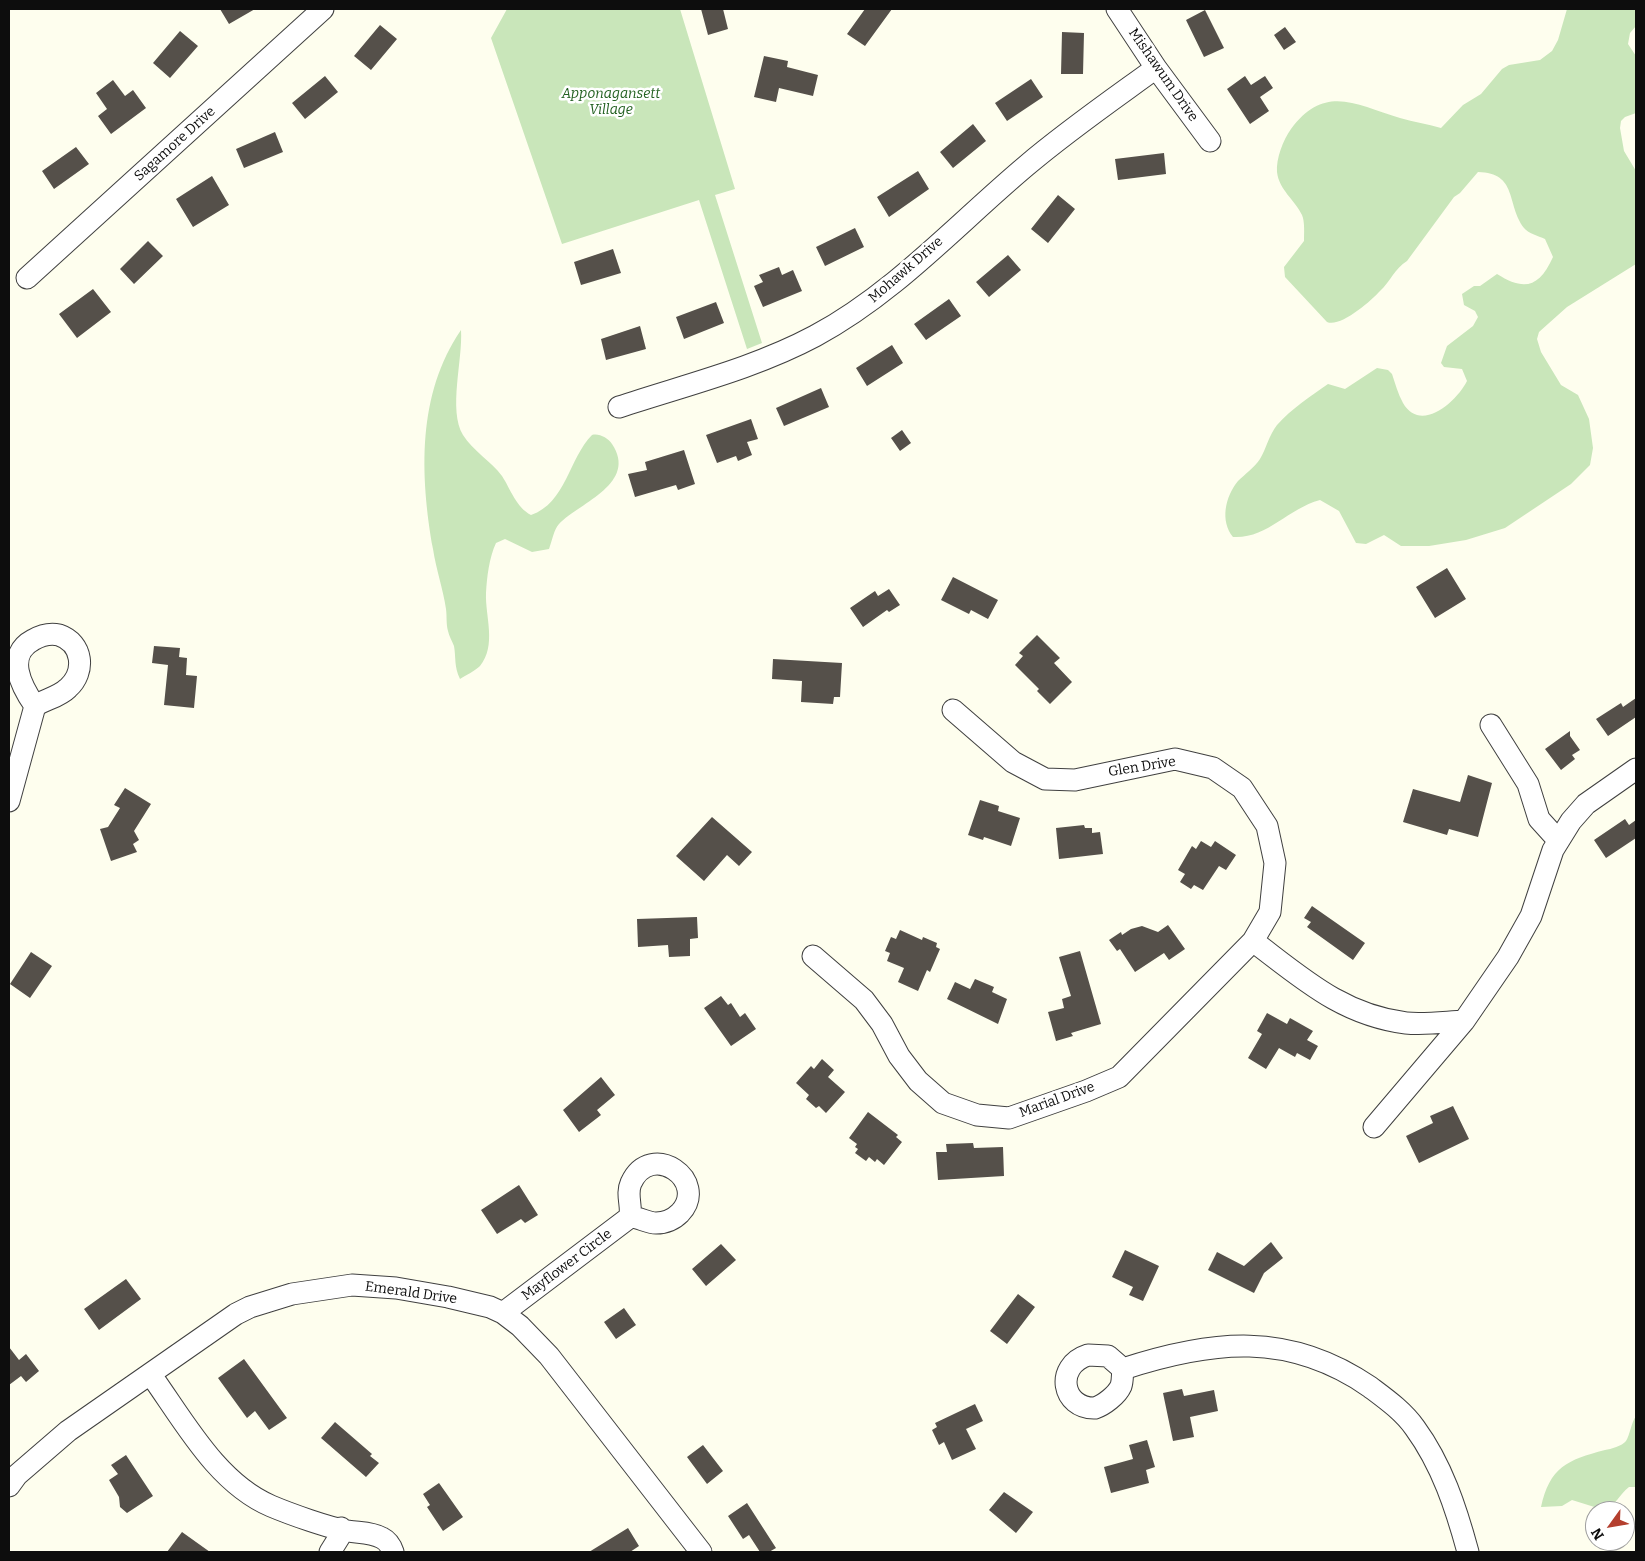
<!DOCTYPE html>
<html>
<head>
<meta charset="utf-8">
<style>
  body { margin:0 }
  #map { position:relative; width:1645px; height:1561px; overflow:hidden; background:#fefeee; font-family:Bitter,serif }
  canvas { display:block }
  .frame { position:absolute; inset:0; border:10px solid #0d0d0d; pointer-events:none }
  .north { position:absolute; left:1585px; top:1501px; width:50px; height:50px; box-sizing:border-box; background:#fff; border:1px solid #9e9e9e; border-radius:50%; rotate:238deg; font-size:14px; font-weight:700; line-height:20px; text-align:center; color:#0d0d0d }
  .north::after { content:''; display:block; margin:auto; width:18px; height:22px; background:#b43f2e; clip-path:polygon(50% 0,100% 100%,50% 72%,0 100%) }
</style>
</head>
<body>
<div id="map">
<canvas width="1645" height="1561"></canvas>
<div class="frame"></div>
<div class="north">N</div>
</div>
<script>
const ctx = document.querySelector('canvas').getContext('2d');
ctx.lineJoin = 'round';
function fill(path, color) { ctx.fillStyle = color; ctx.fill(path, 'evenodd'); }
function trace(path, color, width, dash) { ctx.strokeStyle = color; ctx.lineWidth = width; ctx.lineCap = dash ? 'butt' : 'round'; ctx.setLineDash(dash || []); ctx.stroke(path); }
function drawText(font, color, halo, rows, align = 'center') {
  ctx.font = font + ' Bitter,serif'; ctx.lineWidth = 5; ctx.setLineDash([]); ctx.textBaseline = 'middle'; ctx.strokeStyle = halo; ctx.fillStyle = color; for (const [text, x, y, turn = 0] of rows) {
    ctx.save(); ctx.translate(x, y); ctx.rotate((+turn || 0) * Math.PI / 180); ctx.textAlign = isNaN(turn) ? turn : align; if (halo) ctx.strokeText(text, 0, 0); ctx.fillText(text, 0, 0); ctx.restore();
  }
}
const green = new Path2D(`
  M507 9H680L735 189 715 195 762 343 747 349 699 200 562 244 491 38Z
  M1567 9H1636V26L1630 33 1628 44 1636 56V113L1625 117 1621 121 1620 128 1624 151 1636 171V264L1567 307 1539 332 1537 339 1541 352 1561 385 1578 395 1589 419 1593 448 1590 465 1571 484 1505 528 1466 540 1429 546H1401L1384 535 1366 544 1356 543 1339 511 1320 500C1287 509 1267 539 1233 537 1220 521 1225 497 1238 481 1245 474 1254 468 1260 459 1266 449 1269 435 1277 425 1291 409 1311 396 1328 384L1345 389 1377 368 1388 370 1392 374C1395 383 1398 394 1403 403 1421 434 1457 401 1467 381L1462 369 1444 367 1441 363 1447 346 1473 326 1478 317 1475 311 1464 305 1462 294 1474 286H1480L1497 274C1524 291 1539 288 1553 257L1545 239C1538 236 1528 233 1524 228 1506 204 1518 173 1478 172L1460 193 1454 197 1407 261C1395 268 1390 282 1380 291 1371 301 1340 328 1327 322L1285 277 1284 267 1304 241C1304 234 1305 222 1302 215 1295 200 1279 190 1277 172 1276 159 1283 140 1291 129 1325 83 1357 105 1400 118 1414 122 1427 124 1441 128L1463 105 1481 94 1502 69 1509 65 1540 60 1552 51 1558 40Z
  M461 330C463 360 448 410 463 435 473 451 491 461 502 476 511 490 516 507 531 515 566 503 569 458 592 435 599 433 608 438 612 444 638 483 581 502 559 524 554 529 552 541 549 549L532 552 505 539 496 543C489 558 487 577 486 593 485 616 497 645 480 666 475 671 466 675 460 679 454 667 456 657 454 646 452 641 449 636 448 631 446 624 447 616 446 609 443 589 436 569 433 549 420 475 417 394 461 330Z
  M1636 1416V1487H1629C1619 1495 1616 1505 1604 1510L1572 1500 1562 1506 1541 1507C1550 1467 1567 1460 1605 1450 1611 1449 1622 1446 1626 1441 1630 1435 1631 1423 1636 1416Z`);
const building = new Path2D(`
  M220 9H255L229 24Z
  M701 9H723L728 29 708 35Z
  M865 9H892L865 46 847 34Z
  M1205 10 1224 48 1204 57 1186 20Z
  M380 25 397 39 371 70 354 56Z
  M1285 27 1296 42 1284 50 1274 35Z
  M180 31 198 46 170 78 153 63Z
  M1062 32 1084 33 1083 74H1061Z
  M764 56 788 61 787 67 818 75 813 96 779 88 776 102 754 97Z
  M325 76 338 92 305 119 292 103Z
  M1245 76 1251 85 1265 76 1273 88 1260 97 1269 111 1250 124 1227 89Z
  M1031 79 1043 97 1007 121 995 103Z
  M113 80 125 96 133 90 146 108 111 134 98 116 107 109 96 93Z
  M973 124 986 141 953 168 940 152Z
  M275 132 283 152 244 168 236 149Z
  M76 147 89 164 54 189 42 171Z
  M1164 153 1166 174 1118 180 1115 159Z
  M918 171 929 189 889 217 877 197Z
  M212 176 229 205 193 227 176 199Z
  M1058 195 1075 209 1048 243 1031 229Z
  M855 228 864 247 825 266 816 247Z
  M148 241 163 256 134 284 120 269Z
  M613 249 621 273 581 285 574 262Z
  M1008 255 1021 270 989 297 976 282Z
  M779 267 782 275 793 270 802 291 763 307 754 286 763 282 759 275Z
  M93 289 111 312 77 338 59 314Z
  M949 299 961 316 926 340 914 324Z
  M716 302 724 323 684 339 676 317Z
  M640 326 646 349 606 360 601 339Z
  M892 345 903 363 867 386 856 368Z
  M821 388 829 407 784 426 776 408Z
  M751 419 758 439 747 442 752 455 738 461 736 456 717 463 706 435Z
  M902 430 911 443 900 451 891 438Z
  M684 450 695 484 678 490 676 485 635 497 628 474 647 470 645 462Z
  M1447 568 1466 599 1435 618 1416 587Z
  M953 577 998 600 988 619 971 610 969 614 941 600Z
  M889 589 900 605 889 612 887 610 863 627 850 608 875 591 878 596Z
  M1037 635 1060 658 1054 663 1072 682 1050 704 1037 691 1039 689 1015 665 1023 656 1019 653Z
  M154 646 180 648 179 657 187 658 186 675 197 676 194 708 164 705 168 665 152 663Z
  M773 659 842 663 840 697H834L833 704 801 702 802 681 772 679Z
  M1636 698V717L1608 736 1596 719 1621 703 1623 707Z
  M1570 731V736L1580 750 1572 755 1575 759 1561 770 1545 749Z
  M1468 775 1492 783 1478 837 1449 829 1447 835 1403 822 1413 789 1460 802Z
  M125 788 151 804 134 831 139 840 133 844 137 852 111 861 100 829 108 827 120 808 114 805Z
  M980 800 999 806 998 811 1020 818 1011 846 984 837 983 840 968 835Z
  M712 817 752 852 739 866 727 855 704 881 676 856Z
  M1625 819 1629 825 1636 820V838L1606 858 1594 840Z
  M1084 825 1085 828H1092V833L1100 832 1103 854 1059 859 1056 828Z
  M1201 841 1211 847 1215 841 1236 855 1226 870 1219 866 1203 890 1194 885 1191 889 1180 882 1185 874 1178 870 1192 846 1196 849Z
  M1312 906 1365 943 1353 960 1307 927 1311 922 1304 918Z
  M697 917 698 938 690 939V956L669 957 668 945 638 947 637 919Z
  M1168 925 1185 949 1169 960 1164 953 1135 972 1120 949 1117 951 1109 940 1121 932 1122 935 1131 929 1142 926 1158 932Z
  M900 930 922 940 923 937 937 943 936 947 940 949 930 972 927 970 918 991 898 982 904 968 887 961 890 953 885 951 891 937 896 939Z
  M1080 951 1101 1024 1071 1033 1073 1036 1056 1041 1048 1012 1064 1008 1062 999 1071 996 1059 957Z
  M31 952 52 966 30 998 10 984Z
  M975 979 994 987 992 992 1007 999 998 1024 947 999 955 982 970 989Z
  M721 996 728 1005 731 1003 740 1017 745 1013 756 1029 731 1046 704 1008Z
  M1267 1013 1287 1024 1290 1018 1313 1031 1307 1040 1318 1046 1310 1060 1297 1053 1295 1057 1279 1048 1266 1069 1248 1058 1262 1034 1257 1031Z
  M822 1059 834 1070 828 1077 845 1092 826 1113 819 1106 816 1108 806 1099 809 1095 796 1083 811 1066 814 1069Z
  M601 1077 615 1095 597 1110 601 1115 579 1132 563 1110Z
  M1453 1106 1469 1139 1419 1163 1406 1136 1433 1123 1430 1116Z
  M868 1112 898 1135 896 1137 902 1142 884 1165 877 1159 875 1162 869 1157 866 1161 855 1153 858 1149 855 1147 857 1144 849 1138Z
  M973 1143 974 1148 1003 1147 1004 1176 938 1180 936 1152H947L946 1144Z
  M519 1185 538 1215 525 1223 521 1219 497 1234 481 1210Z
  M1271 1242 1283 1258 1264 1273 1254 1293 1208 1270 1217 1252 1244 1266Z
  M721 1244 736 1260 706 1286 692 1269Z
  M1125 1250 1159 1266 1143 1301 1129 1295 1133 1287 1112 1277Z
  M126 1279 141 1299 99 1330 84 1309Z
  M1018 1294 1035 1307 1007 1344 990 1331Z
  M624 1308 636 1325 616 1339 604 1322Z
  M9 1347 19 1360 26 1354 39 1371 26 1382 21 1376 9 1385Z
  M244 1359 287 1418 269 1430 255 1411 247 1418 218 1378Z
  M1182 1389 1184 1396 1214 1390 1218 1411 1190 1417 1194 1437 1173 1441 1163 1393Z
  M975 1404 983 1421 966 1429 976 1449 952 1460 944 1442 939 1445 932 1430 937 1427 935 1423Z
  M335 1422 372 1454 370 1456 379 1463 366 1477 321 1438Z
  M1147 1440 1155 1467 1146 1470 1149 1483 1111 1493 1104 1467 1133 1459 1129 1445Z
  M703 1445 723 1471 707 1484 687 1457Z
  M126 1455 153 1496 127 1513 120 1507 119 1497 109 1480 118 1474 111 1465Z
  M439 1483 463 1517 443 1531 427 1507 430 1505 423 1494Z
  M1004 1492 1033 1512 1016 1533 989 1510Z
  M747 1503 776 1548 769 1552H760L749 1535 743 1539 728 1516Z
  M628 1528 639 1546 630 1552H589Z
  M182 1532 210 1552H167Z`);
const minor = new Path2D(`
  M1117 9 1156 68 1210 141
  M27 278 323 9
  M619 407C685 385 753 369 815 336 895 293 957 224 1026 166 1067 131 1112 100 1156 68
  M1491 725 1528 784 1539 819 1558 840
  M9 801 35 706C46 699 59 697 68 688 86 672 83 643 59 635 50 633 40 636 33 640 5 655 21 686 35 706
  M1253 941C1302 978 1342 1015 1406 1023 1424 1025 1445 1022 1464 1021
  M813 956 864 1000 882 1024 899 1056 918 1081 943 1103 977 1115 1009 1118 1086 1091 1119 1077 1253 941 1270 912 1275 863 1267 826 1242 788 1213 768 1175 759 1075 780 1045 779 1013 762 953 710
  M1374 1127 1464 1021 1508 957 1531 916 1553 850 1571 821 1586 804 1636 769
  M503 1313 630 1217C632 1205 626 1194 631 1183 651 1139 710 1181 680 1213 674 1219 665 1223 656 1223 647 1223 639 1217 630 1217
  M1088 1355 1108 1356 1123 1369C1122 1374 1123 1380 1121 1386 1117 1395 1104 1405 1095 1408 1062 1409 1054 1366 1088 1355Z
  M1123 1369C1212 1340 1289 1331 1370 1387 1386 1399 1403 1411 1415 1428 1442 1465 1456 1508 1468 1552
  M151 1375C184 1421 217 1483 271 1506 290 1514 329 1528 348 1531 360 1533 371 1532 382 1538 388 1541 391 1546 393 1552
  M9 1486 17 1475 68 1431 236 1314 250 1307 292 1294 352 1285 396 1288 448 1297 490 1307 503 1313 520 1326 549 1356 701 1552
  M330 1552 340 1536 341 1528`);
const streetNames = [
  ["Mishawum Drive",1163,75,55],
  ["Sagamore Drive",175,144,-42],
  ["Mohawk Drive",906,270,-41],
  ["Glen Drive",1142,767,-9],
  ["Marial Drive",1057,1100,-20],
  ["Mayflower Circle",567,1265,-37],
  ["Emerald Drive",411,1293,8]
];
const parkNames = [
  ["Apponagansett",611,94],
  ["Village",611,110]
];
fill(green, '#c9e6ba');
fill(building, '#55504a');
trace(minor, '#404040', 23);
trace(minor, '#fff', 21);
drawText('14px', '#0d0d0d', '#fff', streetNames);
drawText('italic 14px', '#236121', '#fff', parkNames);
</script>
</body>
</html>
